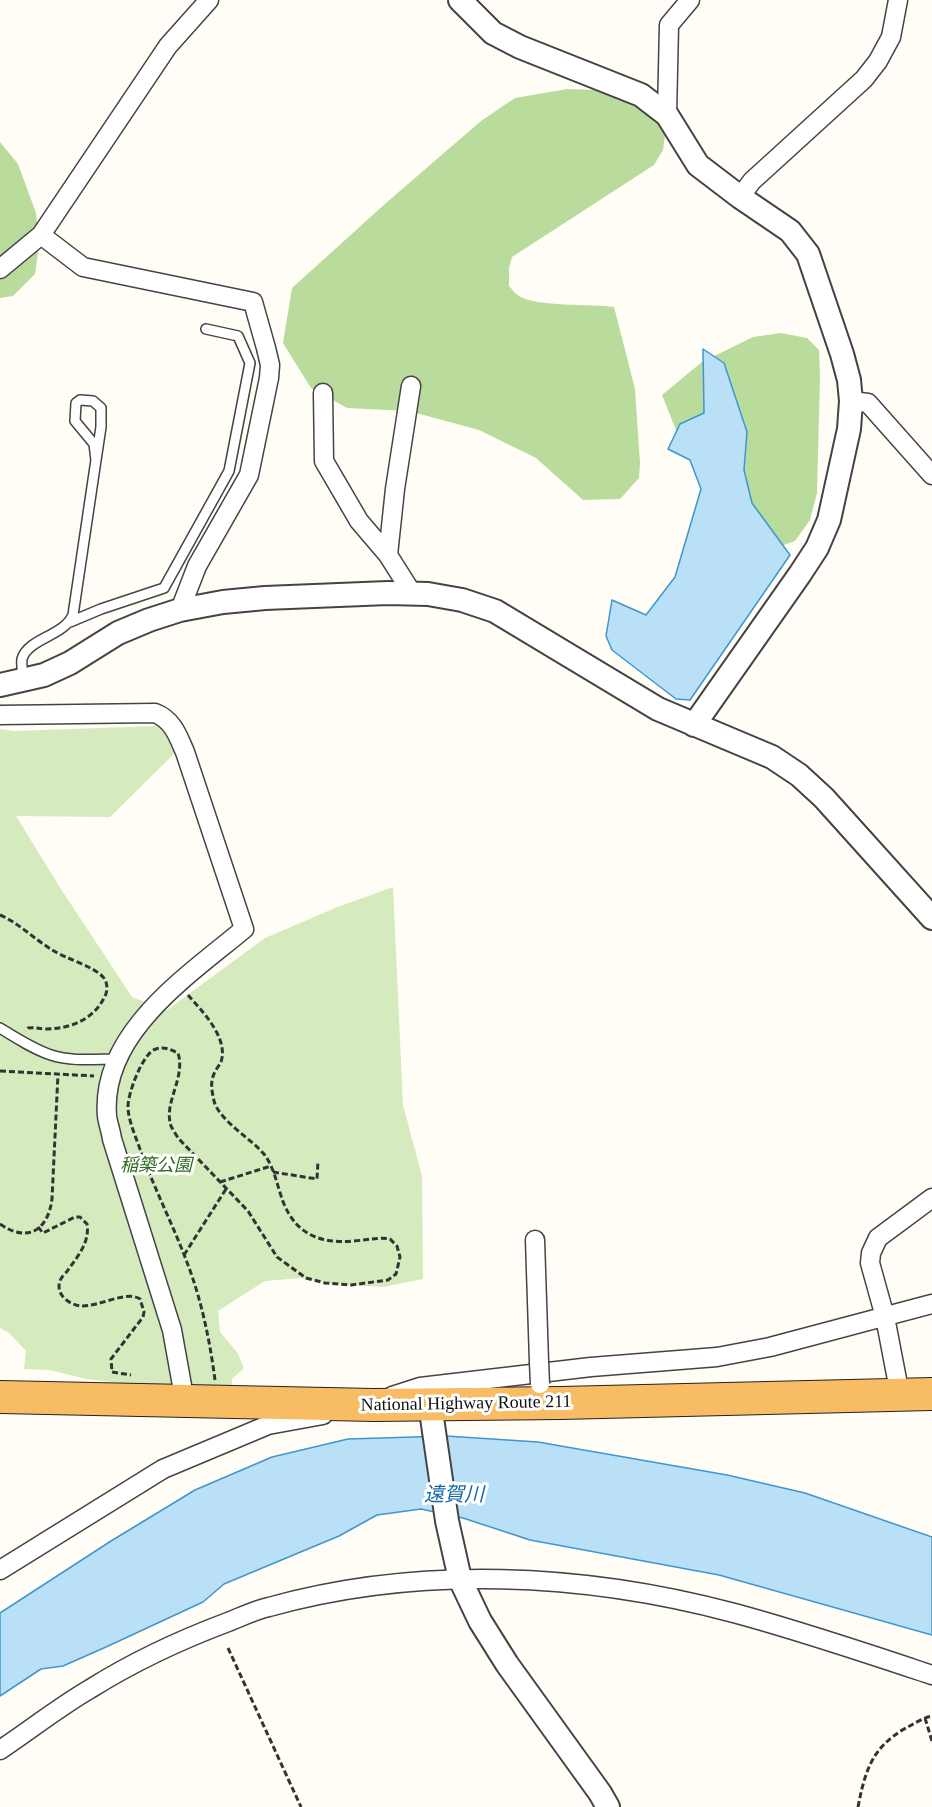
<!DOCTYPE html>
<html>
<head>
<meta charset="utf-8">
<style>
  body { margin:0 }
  canvas { display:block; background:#fffdf5 }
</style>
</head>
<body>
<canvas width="932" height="1807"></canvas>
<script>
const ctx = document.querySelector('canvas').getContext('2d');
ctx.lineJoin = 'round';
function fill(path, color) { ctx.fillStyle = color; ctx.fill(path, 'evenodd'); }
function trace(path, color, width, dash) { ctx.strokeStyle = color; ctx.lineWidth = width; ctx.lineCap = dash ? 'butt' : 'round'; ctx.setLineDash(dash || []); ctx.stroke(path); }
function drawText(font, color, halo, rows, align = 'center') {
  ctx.font = font + ' "Times New Roman","Noto Sans JP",serif'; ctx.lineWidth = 6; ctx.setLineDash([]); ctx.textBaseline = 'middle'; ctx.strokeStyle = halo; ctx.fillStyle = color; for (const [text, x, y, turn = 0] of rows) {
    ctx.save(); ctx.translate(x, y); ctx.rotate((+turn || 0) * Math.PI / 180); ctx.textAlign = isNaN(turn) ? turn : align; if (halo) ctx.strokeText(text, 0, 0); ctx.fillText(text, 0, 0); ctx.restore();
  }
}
const green = new Path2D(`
  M157 726 170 731 179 749 110 817 16 816 59 886 132 997 167 1010 265 938 335 908 393 887 403 1105 422 1176 423 1279 383 1287 334 1284 301 1278 265 1281 218 1311 220 1332 237 1352 244 1368 232 1379V1388L184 1391 86 1379 50 1370 24 1369 26 1351 9 1333 0 1328V729L13 731Z`);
const forest = new Path2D(`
  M567 89 598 90 625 101 657 118 665 134 663 150 654 165 512 257 509 268V286C512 289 515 294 519 296 536 307 591 304 614 307L635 389 640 463 639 478 620 499 583 500 536 458 479 430 409 411 347 408 311 388 283 343 292 288 386 203 481 121 515 98Z
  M0 142 18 164 36 213 39 245 35 274 13 296 0 298Z
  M781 333 807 338 819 350 820 377 817 493 810 520 795 541 767 551 678 435 662 395 702 362 753 337Z`);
const water = new Path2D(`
  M703 349 724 363 747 432 744 470 752 503 790 555 690 700 676 699 612 650 606 636 612 600 646 615 675 577 701 489 690 460 668 449 680 424 704 413Z
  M446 1436 538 1442 727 1475 805 1493 932 1537V1635L719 1575 530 1540 463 1518 421 1509 377 1515 339 1536 224 1584 203 1602 106 1647 63 1666 41 1669 0 1696V1613L111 1541 195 1490 272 1457 348 1439Z`);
const path = new Path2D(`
  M0 915C19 923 35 940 54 951 67 959 93 966 103 977 108 982 108 992 104 998 93 1020 69 1029 46 1029 39 1029 35 1027 28 1028L26 1031
  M188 995C202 1011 229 1038 221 1062 219 1066 215 1070 214 1074 210 1082 212 1092 214 1101 219 1120 250 1138 263 1153 275 1167 277 1187 284 1204 297 1235 321 1244 354 1241 367 1240 378 1237 390 1239L397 1246 400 1257 396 1274 388 1280 351 1285 325 1283 306 1278 277 1257 248 1211 179 1139C176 1135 173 1130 171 1126 163 1103 186 1078 178 1053 171 1050 165 1046 156 1049 143 1052 127 1095 128 1108 129 1123 136 1137 141 1152 155 1190 174 1227 188 1265 202 1302 210 1342 215 1380
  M0 1071 94 1076
  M273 1172 317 1179 318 1161
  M220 1182 271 1166
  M0 1224C27 1243 48 1231 52 1199L58 1074
  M38 1227 43 1233 75 1217H80L87 1224C90 1242 78 1256 68 1270 66 1273 61 1277 60 1281 55 1295 70 1305 81 1306 98 1307 127 1290 140 1299L144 1312 143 1317 111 1359 112 1372 131 1375
  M184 1255 226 1189
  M228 1648 301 1807
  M925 1718 932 1741
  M858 1807C865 1771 872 1747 906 1728 914 1724 922 1718 932 1716`);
const service = new Path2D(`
  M70 622 101 609 164 588 229 471 250 363 238 336 206 329
  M23 679C23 673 21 665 22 659 27 639 64 636 73 615L96 460 94 444 75 421 76 403 80 400 93 401 101 408V427L96 460
  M0 1028C16 1038 33 1049 51 1055 72 1062 96 1059 118 1059`);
const minor = new Path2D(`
  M667 115 669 25 690 0
  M740 197 752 181 864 79 878 61 891 37 898 0
  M41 235 83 267 253 302 266 348 270 365 269 378 249 475 197 566 180 610
  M0 269 41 235 168 46 209 0
  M411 386 395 489 388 555 412 593
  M323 393 324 461 359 521 388 555
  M851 401 868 403 932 475
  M0 715 155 713C173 720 178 736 185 752L244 929C189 975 100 1033 107 1116 108 1124 111 1131 112 1139L172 1330 185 1402
  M535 1240 539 1362
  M900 1395 885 1317 870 1263 871 1253 878 1238 932 1198
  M392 1396 420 1387 591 1367 717 1357 770 1347 932 1304
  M0 1570 163 1469 268 1425 323 1415
  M0 1750C30 1730 59 1707 90 1689 133 1662 180 1640 228 1622 241 1617 255 1610 269 1607 420 1565 584 1573 734 1613 801 1631 866 1653 932 1675`);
const tertiary = new Path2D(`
  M460 0 493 33 520 47 641 95 667 115 698 165 740 197 790 231 808 254 842 354 849 380 851 401 849 429 829 520 817 548 800 574 694 725
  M0 685 44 675 70 663 118 633 149 620 180 610 223 602 265 598 388 593 428 594 462 600 495 611 658 709 772 757 799 775 824 798 932 918
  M430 1404 447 1521 460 1579 480 1621 507 1664 600 1793 608 1807`);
const trunk = new Path2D(`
  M0 1397 374 1405 561 1403 932 1394`);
const minorBridge = new Path2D(`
  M539 1362 540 1384`);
const parkNames = [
  ["稲築公園",156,1166]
];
const streetNames = [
  ["National Highway Route 211",466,1404,-1]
];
const waterNames = [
  ["遠賀川",454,1496]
];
fill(green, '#d5ebbd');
fill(forest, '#b9dc9c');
fill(water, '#b9e0f7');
trace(water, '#3f96cf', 1.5);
trace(service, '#444', 12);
trace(minor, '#444', 21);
trace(tertiary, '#444', 26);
trace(trunk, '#222', 34);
trace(path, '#333', 3, [6, 3]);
trace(service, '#fff', 9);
trace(minor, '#fff', 18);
trace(tertiary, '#fff', 22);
trace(trunk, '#f7bc64', 32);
trace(minorBridge, '#444', 21, []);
trace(minorBridge, '#fff', 18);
drawText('italic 18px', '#2f6b1f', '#fff', parkNames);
drawText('18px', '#111', '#fff', streetNames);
drawText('italic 20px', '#1768a6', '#fff', waterNames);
</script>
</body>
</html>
